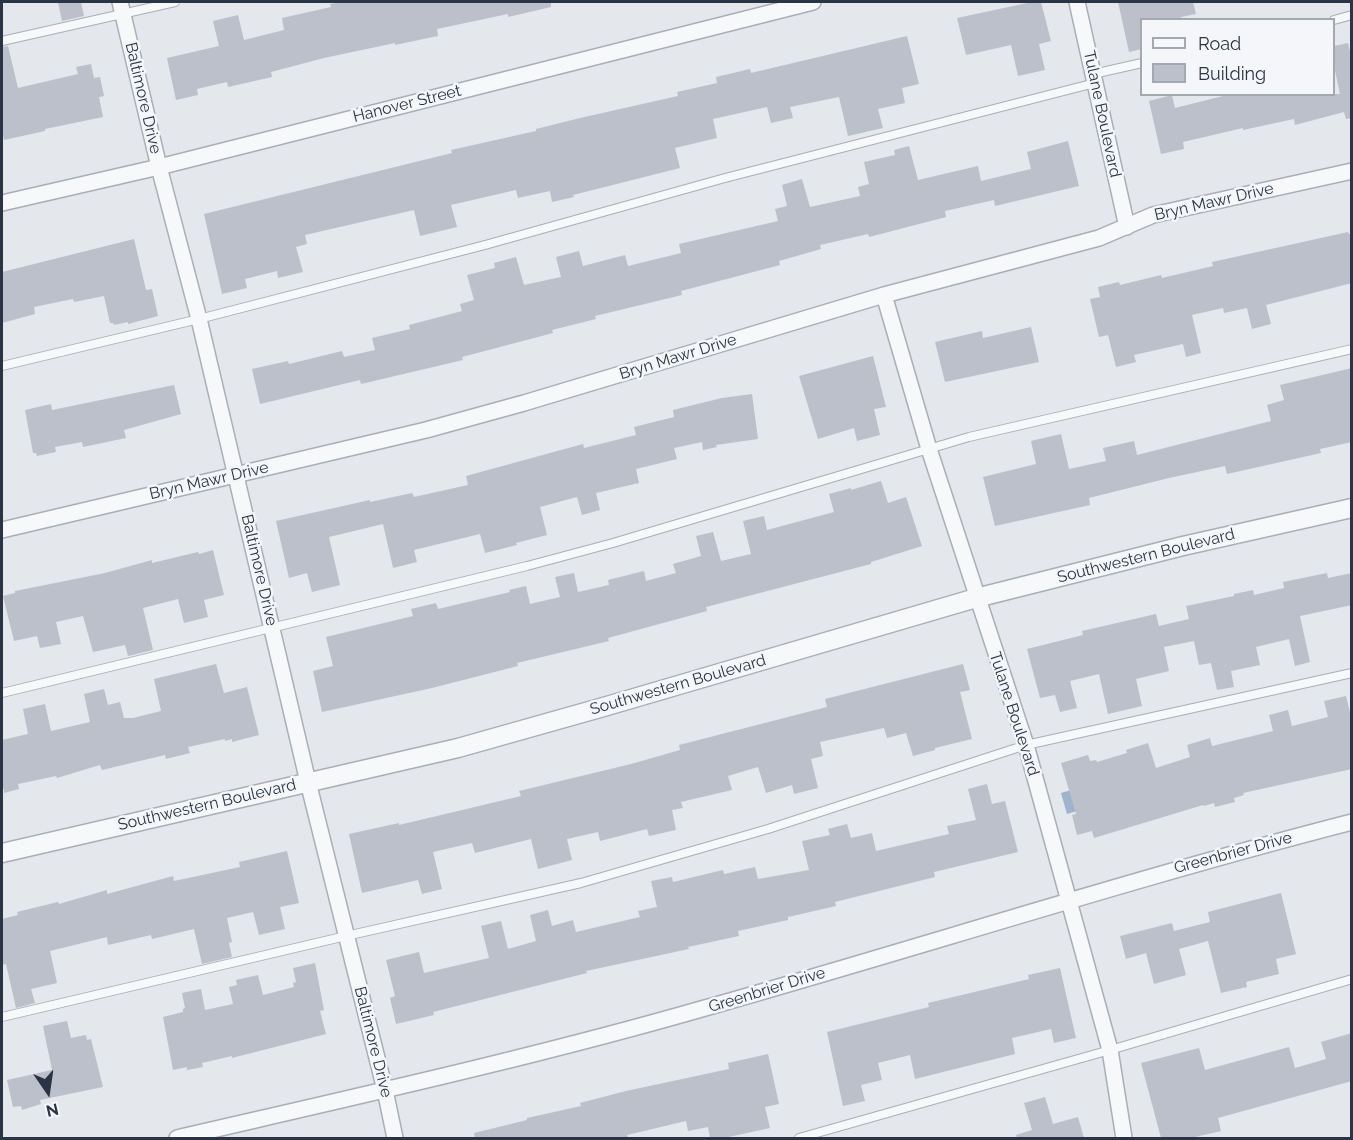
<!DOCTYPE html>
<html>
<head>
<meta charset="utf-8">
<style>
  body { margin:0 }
  #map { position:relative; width:1353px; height:1140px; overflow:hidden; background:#e4e7ec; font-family:Raleway,sans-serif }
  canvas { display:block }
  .frame { position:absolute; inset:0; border:3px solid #2b3445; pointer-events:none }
  .legend { position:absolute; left:1140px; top:18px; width:195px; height:78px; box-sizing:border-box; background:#f4f6f9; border:2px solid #a4a8b1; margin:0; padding:8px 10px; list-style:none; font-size:18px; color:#2b3445 }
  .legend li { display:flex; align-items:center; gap:12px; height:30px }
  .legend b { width:30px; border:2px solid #a4a8b1 }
  .north { position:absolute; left:18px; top:1062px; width:60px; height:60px; -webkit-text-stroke:4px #f4f6f9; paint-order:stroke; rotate:167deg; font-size:16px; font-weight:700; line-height:24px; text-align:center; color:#2b3445 }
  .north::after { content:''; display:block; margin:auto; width:21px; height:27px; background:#2b3445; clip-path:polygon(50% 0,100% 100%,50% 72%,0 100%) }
</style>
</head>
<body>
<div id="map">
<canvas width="1353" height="1140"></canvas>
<div class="frame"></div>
<ul class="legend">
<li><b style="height:8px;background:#f7f8fa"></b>Road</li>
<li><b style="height:16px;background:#bbc0ca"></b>Building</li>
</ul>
<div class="north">N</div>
</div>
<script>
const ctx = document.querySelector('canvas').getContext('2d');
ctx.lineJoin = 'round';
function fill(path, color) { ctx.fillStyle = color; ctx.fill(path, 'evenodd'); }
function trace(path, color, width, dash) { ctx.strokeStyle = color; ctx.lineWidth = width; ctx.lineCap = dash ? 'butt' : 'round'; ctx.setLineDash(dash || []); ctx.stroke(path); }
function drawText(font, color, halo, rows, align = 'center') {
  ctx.font = font + ' Raleway,sans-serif'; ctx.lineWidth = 5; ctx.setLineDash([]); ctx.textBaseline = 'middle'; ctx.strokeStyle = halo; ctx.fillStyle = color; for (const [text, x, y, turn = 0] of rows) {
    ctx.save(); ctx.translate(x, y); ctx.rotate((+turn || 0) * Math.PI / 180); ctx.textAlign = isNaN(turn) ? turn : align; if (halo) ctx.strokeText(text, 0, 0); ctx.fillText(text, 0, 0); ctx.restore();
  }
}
const water = new Path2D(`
  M1078 788 1084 809 1067 814 1061 793Z`);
const building = new Path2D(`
  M58 2H81L84 16 62 21Z
  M342 2H551V7L508 17V14L437 29 438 36 395 45V43L324 58 271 72 272 77 228 87 227 82 197 89 198 95 176 100 167 58 219 46 213 21 238 15 244 40 284 30 282 18 331 7 330 4Z
  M1032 2H1041L1051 41 1039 44 1045 70 1018 76 1011 45 966 55 957 18Z
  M1118 2H1193L1196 14 1181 17 1182 20H1142V49L1129 52Z
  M907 36 919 84 902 88 905 103 878 109 883 128 848 136 839 97 790 107 793 118 771 123 767 107 713 119 717 138 675 148 680 168 573 195 574 197 552 202 550 191 518 198 516 190 451 205 457 227 420 236 414 210 305 235 307 244 296 247 303 272 278 278 277 271 245 279 247 288 222 294 204 214 452 153 451 150 536 131V129L580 118 678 96 677 92 717 83 716 77 750 69 751 73Z
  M1348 43 1352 60V118L1346 119 1344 112 1295 125 1294 119 1243 130V128L1183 142 1184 149 1161 154 1149 101 1172 95 1175 108 1231 94H1340L1334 66V46Z
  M8 46 18 88 78 74 76 67 91 64 94 78 100 77 104 96 99 97 103 117 45 129V131L4 140 2 131V47Z
  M1068 141 1079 186 995 206 994 200 945 211 946 217 869 237 868 234 820 245 821 249 779 261 780 265 681 291 682 295 595 316 596 319 552 330 553 333 462 357 463 360 361 384 360 380 260 404 252 369 288 361 289 364 342 351 344 357 375 350 372 338 410 329 409 325 462 311 460 304 474 300 467 275 495 268 494 263 516 257 524 285 561 277 556 257 579 251 583 266 625 255 628 266 681 253 679 244 778 221 775 209 787 206 782 185 802 179 810 207 860 196 858 187 869 184 864 162 895 155 894 150 909 146 918 180 978 166 981 181 1031 169 1027 152Z
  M1348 232 1349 234H1352V283L1266 305 1271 324 1252 329 1247 308 1224 313 1223 308 1192 315 1201 353 1186 357 1183 344 1134 355 1136 362 1116 367 1108 335 1099 337 1090 299 1100 297 1098 287 1119 282 1120 285 1161 275 1162 278 1213 266 1212 262Z
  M134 239 146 290 152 289 158 316 128 324V322L114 325 113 323H110L104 296 74 302 73 299 34 307 35 314 2 323V272Z
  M1031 327 1039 362 945 382 935 342 982 331 983 338Z
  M873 356 886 407 874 409 880 435 857 441 854 428 818 439 799 376Z
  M1352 368V442L1320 449 1321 453 1227 474 1225 466 1169 478 1089 498 1090 505 995 526 983 477 1036 464 1031 441 1061 434 1069 469 1106 461 1103 448 1134 441 1137 455 1271 421 1267 405 1284 400 1280 385Z
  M174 385 181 414 124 430 126 438 83 447 82 442 55 447 56 452 37 456 36 453H33L25 410 51 404 52 410Z
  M752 394 758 439 716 445 717 447 703 450 702 442 674 448 677 459 636 469 639 483 596 493 600 510 582 515 577 497 540 507 547 535 516 543 517 545 485 553 480 534 414 550 417 562 393 568 383 524 329 537 340 585 312 592 307 573 289 578 276 521 370 500V502L412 493 414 497 468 485 466 476 583 444 584 448 636 435 634 427 674 417 673 410 722 398Z
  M881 481 888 503 906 497 922 546 871 562V564L706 607 707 611 608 638 609 641 517 663 518 666 432 688 322 712 313 671 333 666 326 637 413 616 411 609 436 603 438 609 510 592 509 590 526 586 530 604 560 597 555 577 574 573 578 592 609 585 608 580 644 571 646 581 676 573 673 564 701 556 696 536 713 532 721 561 751 554 743 521 764 516 767 530 834 512 829 494 851 488V490Z
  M213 550 224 595 204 600 208 617 184 623 178 599 143 608 153 650 128 656 125 645 93 652 83 616 56 622 61 644 40 648 37 636 14 641 3 596 15 593V591L105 573 152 560V563L198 552 199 554Z
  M1327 573 1328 578 1352 573V605L1300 616 1310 662 1295 666 1289 639 1256 647 1260 665 1231 671 1234 687 1217 690 1211 663 1199 665 1194 641 1164 647 1169 671 1136 679 1142 706 1108 714 1099 674 1070 681 1077 708 1060 712 1055 695 1040 698 1027 649 1083 635 1082 631 1156 614 1159 626 1189 619 1186 606 1234 596V594L1253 590 1254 595 1284 588 1283 582Z
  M216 664 224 693 247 687 259 735 232 742V739L225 741V739L188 747 190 753 166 759 165 755 102 770 100 765 57 778 56 776 18 784 19 789 4 793V789H2V740L28 734 23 709 45 704 51 731 90 722 84 694 104 689 108 705 120 702 124 718H133L161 711 154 679Z
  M963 664 970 690 960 692 972 739 935 748V750L913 756 906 733 887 738 884 728 820 742 823 756 811 759 818 788 794 794 792 785 766 793 758 767 728 776 732 790 681 802 683 808 672 810 676 830 649 836 647 829 600 841 598 832 567 839 572 860 538 869 531 839 475 853 472 843 433 852 442 889 422 894 418 880 362 893 349 834 399 823V825L521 796 519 791 631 764 680 750 679 745 827 707 825 699Z
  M1346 696 1352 721V769L1243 793 1244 795 1234 798 1235 802 1215 807 1214 803 1204 806 1203 805 1094 838 1092 831 1077 835 1072 815 1076 814 1061 763 1088 755 1090 761 1096 760 1097 762 1127 753 1126 750 1148 743 1156 768 1190 757 1187 745 1210 738 1212 746 1273 731 1269 715 1288 710 1292 726 1328 717 1324 701Z
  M987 784 992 804 1005 801 1018 852 934 872 935 877 835 902 836 906 788 917V920L738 931 739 936 688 947 689 949 586 971 587 973 433 1012 434 1015 396 1024 390 998 395 996 386 960 419 952 424 973 489 958 481 926 501 921 508 949 536 941 530 915 548 910 552 926 573 920 576 932 640 917 638 911 657 907 651 881 672 877 673 882 723 870 724 874 755 867 758 879 809 870 802 841 830 835 828 829 847 824 851 838 872 833 876 851 949 834 947 826 976 820 968 789Z
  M287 851 299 903 280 907 285 929 259 935 253 912 227 918 232 942 229 943 232 957 202 964 194 929 152 939 151 935 108 945 107 937 50 951 57 983 31 989 35 1003 16 1008 6 964 2 965V919L18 915 17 912 58 902 59 904 107 890V894L173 876 174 881 240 867 239 862Z
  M1281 893 1296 954 1276 959 1279 974 1246 982 1247 987 1221 993 1208 941 1179 949 1186 975 1154 984 1146 953 1126 959 1120 936 1172 923 1174 931 1210 922 1208 912Z
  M315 963 324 1010 320 1011 326 1034 232 1058V1056L202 1063 203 1067 187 1070V1067L173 1070 163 1017 183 1012V1009L185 1008 182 993 201 989 205 1010 233 1004 229 987 237 985 236 980 258 975 263 995 294 987 293 983 296 982 293 968Z
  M1060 968 1076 1038 1054 1043 1051 1029 1012 1038 1015 1054 915 1079 910 1055 878 1063 882 1080 861 1085 865 1101 843 1106 827 1032 929 1007 928 1003 1029 979 1028 975Z
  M67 1021 71 1038 86 1035 87 1040 91 1039 103 1087 40 1100 41 1104 22 1110 21 1106 13 1107 7 1080 52 1070 43 1026Z
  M1352 1033V1081L1218 1118 1221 1131 1191 1138H1161L1141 1063 1199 1048 1205 1070 1289 1047 1295 1068 1326 1059 1321 1042Z
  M768 1054 779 1104 765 1107 770 1128 724 1138H710L708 1127 688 1131 686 1121 627 1135 628 1138H475L474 1133 527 1120V1118L581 1106 580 1103 626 1091 729 1069 728 1063Z
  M1045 1097 1053 1124 1078 1117 1084 1138H1017L1016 1135 1032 1130 1024 1103Z`);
const service = new Path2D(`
  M1334 20 1352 15
  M2 41 175 2
  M1093 74 1142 63
  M2 366 199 319 485 245 725 178 1095 83
  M2 693 527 566 613 543 969 437 1352 349
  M2 1017 346 936 581 883 768 829 1026 745 1352 673
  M799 1138 1110 1050 1352 979`);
const minor = new Path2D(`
  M120 2 159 167 199 319 308 782 385 1090 395 1138
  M1077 2 1127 227
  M2 203 159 167 813 2
  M884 295 929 449 1026 745 1110 1050 1124 1138
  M2 530 426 430 524 403 884 295 1099 238 1153 215 1352 171
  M177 1138C354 1097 531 1058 705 1008 921 947 1134 878 1352 822`);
const tertiary = new Path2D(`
  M2 853 458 748 607 706 976 598 1183 546 1352 508`);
const streetNames = [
  ["Baltimore Drive",143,98,77],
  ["Hanover Street",407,104,-14],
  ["Tulane Boulevard",1102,114,78],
  ["Bryn Mawr Drive",1214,202,-13],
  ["Bryn Mawr Drive",678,357,-17],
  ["Bryn Mawr Drive",209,481,-13],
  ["Southwestern Boulevard",1146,556,-14],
  ["Baltimore Drive",259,570,77],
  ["Southwestern Boulevard",678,685,-16],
  ["Tulane Boulevard",1014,714,72],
  ["Southwestern Boulevard",207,805,-13],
  ["Greenbrier Drive",1233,853,-15],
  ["Greenbrier Drive",767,990,-17],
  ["Baltimore Drive",373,1042,76]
];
fill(water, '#9fb4cc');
fill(building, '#bbc0ca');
trace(service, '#a9aeb7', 10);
trace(minor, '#a9aeb7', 18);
trace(tertiary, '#a9aeb7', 21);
trace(service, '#f7f8fa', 8);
trace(minor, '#f7f8fa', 15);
trace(tertiary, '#f7f8fa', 18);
drawText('16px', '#2b3445', '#f4f6f9', streetNames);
</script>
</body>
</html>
